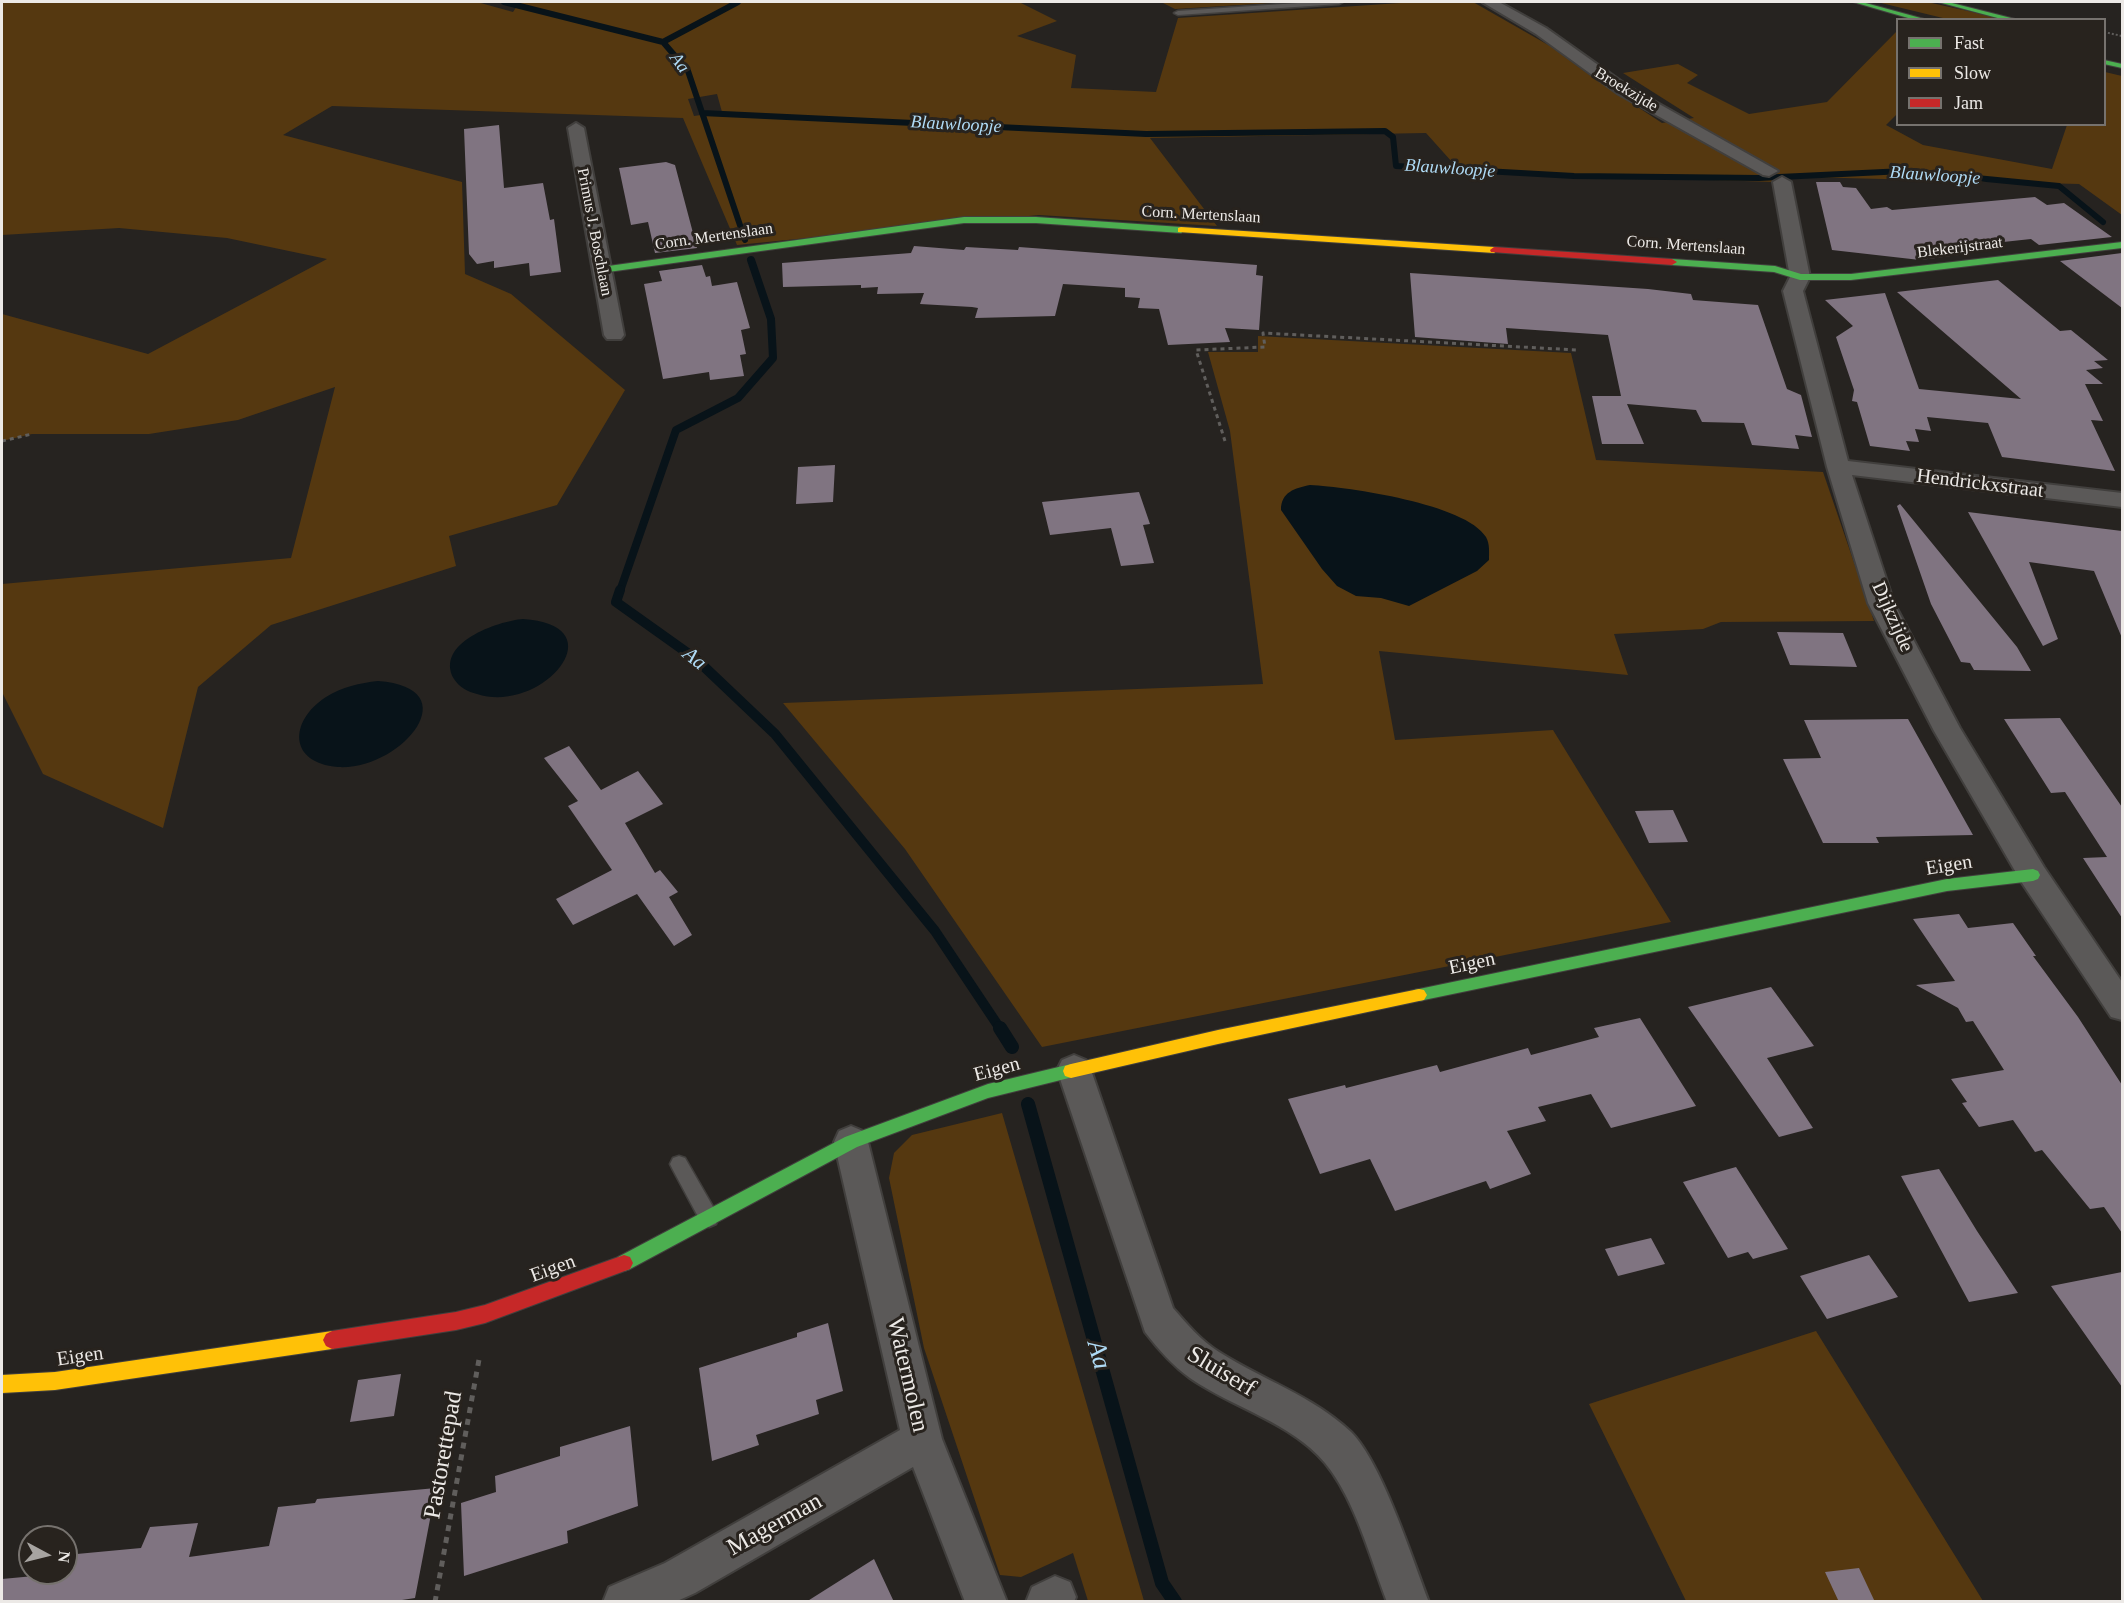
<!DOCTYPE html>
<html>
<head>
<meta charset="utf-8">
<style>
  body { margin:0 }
  #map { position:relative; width:2124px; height:1603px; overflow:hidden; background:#262320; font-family:"Times New Roman",serif }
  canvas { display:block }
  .frame { position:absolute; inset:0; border:3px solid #ece9e6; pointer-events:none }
  .legend { position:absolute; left:1896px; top:18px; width:210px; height:108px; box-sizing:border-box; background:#28231e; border:2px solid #76726e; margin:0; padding:8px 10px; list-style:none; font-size:18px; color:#ece9e6 }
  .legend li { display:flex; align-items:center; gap:12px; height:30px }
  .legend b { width:30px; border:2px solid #76726e }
  .north { position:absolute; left:18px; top:1525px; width:60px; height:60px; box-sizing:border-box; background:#28231e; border:2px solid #76726e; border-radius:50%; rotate:97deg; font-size:16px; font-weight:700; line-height:24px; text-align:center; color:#ece9e6 }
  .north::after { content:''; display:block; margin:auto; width:21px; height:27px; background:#a7a4a1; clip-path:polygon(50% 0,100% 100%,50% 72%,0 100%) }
</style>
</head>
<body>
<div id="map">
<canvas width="2124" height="1603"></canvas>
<div class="frame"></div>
<ul class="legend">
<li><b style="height:8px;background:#4caf50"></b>Fast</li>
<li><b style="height:8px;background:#ffc107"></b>Slow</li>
<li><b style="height:8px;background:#c62828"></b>Jam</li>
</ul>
<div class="north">N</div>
</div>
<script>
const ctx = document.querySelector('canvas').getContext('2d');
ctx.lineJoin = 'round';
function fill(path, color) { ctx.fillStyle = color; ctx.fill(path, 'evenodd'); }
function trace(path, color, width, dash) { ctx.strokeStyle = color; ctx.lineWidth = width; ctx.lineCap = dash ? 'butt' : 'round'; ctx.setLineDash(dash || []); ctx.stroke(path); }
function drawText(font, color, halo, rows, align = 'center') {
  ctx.font = font + ' "Times New Roman",serif'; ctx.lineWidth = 6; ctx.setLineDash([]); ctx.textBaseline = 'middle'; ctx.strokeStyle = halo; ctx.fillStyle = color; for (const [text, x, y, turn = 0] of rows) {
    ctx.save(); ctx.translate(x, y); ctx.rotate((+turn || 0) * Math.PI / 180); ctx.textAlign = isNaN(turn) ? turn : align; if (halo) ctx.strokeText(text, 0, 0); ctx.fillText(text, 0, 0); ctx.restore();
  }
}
const green = new Path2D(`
  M2 2H477L513 12 519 3 517 2H1019L1057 21 1017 36 1076 55 1071 88 1156 92 1178 18 1415 2H1473L1550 46 1595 79 1662 123 1694 118 1623 73 1678 64 1698 75 1687 83 1749 114 1827 102 1897 31V114L1886 125 1923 145 2052 169 2067 125 2104 124 2105 72 2122 76V215L2079 184 1804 177 1774 182 1461 172 1426 133 1150 138 1217 226 1039 215 737 245 683 118 332 106 283 135 462 182 465 274 511 294 625 390 557 505 449 536 456 566 271 625 198 687 163 828 43 774 2 692V584L291 558 335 387 238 420 149 434H32L2 441V314L148 354 327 259 227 238 119 228 2 235ZM717 94 722 112 694 116 688 99Z
  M1161 2H1289L1175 9Z
  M1877 2H1927L2004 19H1947Z
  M1258 336 1571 353 1596 460 1823 472 1874 621 1721 622 1703 629 1614 634 1628 675 1379 651 1395 740 1553 730 1671 922 1042 1047 905 849 783 703 1263 684 1230 431 1208 352H1258Z
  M1002 1113 1144 1601H1088L1073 1553 1021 1577 1000 1575 924 1348 889 1178 894 1153 912 1135Z
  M1816 1331 1983 1601H1686L1589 1404Z`);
const water = new Path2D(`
  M1310 485C1349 487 1466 504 1486 537 1490 544 1489 553 1489 560L1477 571 1409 606 1381 598 1356 596 1337 586 1322 569 1281 510C1281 492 1295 488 1310 485Z
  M523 619C619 625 542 715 477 694 468 692 459 687 454 679 434 643 498 621 523 619Z
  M378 681C471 688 400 771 338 767 288 763 289 721 326 697 342 687 360 683 378 681Z`);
const streamFar3 = new Path2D(`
  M504 2 663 42 688 71 745 240
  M663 42 738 2
  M702 113 1146 134 1385 131 1393 137 1396 166 1574 176 1759 178 1904 171 2059 186 2103 222`);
const streamFar2 = new Path2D(`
  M620 591 676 430 738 398 773 358 771 319 751 260`);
const streamFar1 = new Path2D(`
  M620 590 616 602 696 659 775 734 935 931 1001 1030`);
const stream = new Path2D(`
  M1000 1028 1012 1047
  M1028 1104 1162 1583 1175 1602`);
const building = new Path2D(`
  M499 125 504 188 543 183 550 220 554 219 561 272 530 276 529 263 494 268V261L477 264 469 254 464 129Z
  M666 162 675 165 697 248 655 253 648 222 631 225 619 168Z
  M1816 182H1840L1843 187 1856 188 1871 209 1887 207 1892 210 2035 197 2047 205 2064 203 2112 237 2039 245 2031 239 1957 247 1966 254 1920 260 1832 250Z
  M914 246 964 250 966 247 1018 250 1019 247 1257 265 1256 275 1263 276 1259 330 1225 328 1230 342 1168 345 1159 309 1138 308 1140 298 1125 297V288L1063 284 1055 316 975 318 978 308 972 307 920 304 924 293 877 294 878 287 861 288V285L783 287 782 263 911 253Z
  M2122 253V308L2060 261Z
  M702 265 706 277 710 276 712 286 737 282 750 328 741 330 746 354 740 355 744 376 710 380 709 372 663 379 644 284 662 281 659 271Z
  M1410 273 1648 289 1691 294 1693 300 1758 305 1787 389 1801 395 1812 437 1795 435 1799 449 1752 445 1744 423 1702 422 1696 410 1627 404 1644 444H1602L1592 396H1621L1608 335 1506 328 1508 344 1415 337Z
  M1998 280 2060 331 2071 330 2108 360 2094 361 2103 368 2086 370 2103 384H2085L2103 421 2091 420 2115 471 2002 457 1988 423 1927 417 1931 431 1915 429 1919 442 1906 441 1910 451 1870 446 1857 402 1852 401 1854 390 1836 337 1853 326 1825 300 1885 293 1919 389 2021 399 1897 292Z
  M835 465 833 502 796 504 798 467Z
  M1139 492 1150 524 1143 525 1154 563 1121 566 1111 528 1050 535 1042 502Z
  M1900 504 2017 647 2031 671 1974 670 1970 663 1961 662 1931 604 1897 506Z
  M1968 512 2122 531V638L2094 571 2029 562 2058 639 2043 646Z
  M1777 632 1843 633 1857 667 1790 665Z
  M2060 718 2122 807V918L2083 858 2107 857 2065 792 2051 793 2004 719Z
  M1908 719 1973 835 1876 837 1879 843H1823L1783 759 1821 758 1804 720Z
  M569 746 601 790 638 771 663 804 625 823 655 873 660 870 678 892 669 897 692 935 674 946 637 894 573 925 556 899 612 870 568 806 578 801 544 758Z
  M1673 810 1688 842 1649 843 1635 811Z
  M1959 914 1968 928 2013 923 2036 956H2033L2078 1017 2122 1085V1233L2104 1207 2090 1209 2042 1150 2035 1152 2013 1120 1979 1127 1962 1103 1967 1102 1951 1079 2004 1070 1973 1021 1966 1022 1958 1008 1916 985 1955 981 1913 919Z
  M1771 987 1814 1046 1767 1058 1813 1128 1779 1137 1688 1007Z
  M1640 1018 1696 1106 1611 1128 1591 1094 1538 1107 1546 1121 1507 1131 1531 1174 1490 1189 1486 1181 1395 1211 1370 1159 1320 1174 1288 1099 1345 1085 1346 1088 1437 1065 1440 1072 1528 1048 1531 1055 1599 1037 1594 1028Z
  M1736 1167 1788 1249 1753 1259 1748 1252 1728 1258 1683 1182Z
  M1939 1169 1977 1231 2018 1293 1969 1302 1901 1176Z
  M1651 1238 1665 1264 1618 1276 1605 1249Z
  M1869 1255 1898 1297 1827 1319 1800 1276Z
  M2122 1272V1387L2051 1286Z
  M828 1323 843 1391 816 1400 819 1414 756 1435 759 1445 712 1461 699 1368 797 1337V1333Z
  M401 1374 394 1416 350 1422 358 1380Z
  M630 1426 638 1506 567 1531 568 1543 464 1576 461 1503 496 1492 495 1476 560 1456V1447Z
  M436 1488 415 1598 389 1602H2V1579L66 1573V1555L141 1548 150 1527 198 1523 189 1557 269 1546 278 1507 315 1503 317 1499Z
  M874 1559 894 1602H806Z
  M1859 1568 1875 1602H1839L1825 1572Z`);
const pathFar2 = new Path2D(`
  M2104 32 2122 36`);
const pathFar1 = new Path2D(`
  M2 441 32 434
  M1225 441 1196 350 1265 347 1263 333 1577 350`);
const path = new Path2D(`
  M435 1602 480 1354`);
const lane = new Path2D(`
  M1313 2H1343L1339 4 1178 15 1174 13 1178 11Z
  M679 1156 685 1158 716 1212 718 1218 716 1224 709 1227 702 1224 673 1170 670 1164 673 1158Z`);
const street = new Path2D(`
  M1482 2H1499L1546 28 1629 87 1778 171 1769 176 1763 175 1617 93 1536 34Z
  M576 123 584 128 624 335 621 339H607L604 335 568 128Z
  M1782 177 1791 182 1810 277 1803 291 1848 461 2122 493V507L1852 475 1894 603 1960 728 2044 867 2122 982V1020L2111 1017 2022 883 1934 731 1868 603 1827 467 1783 291 1790 277 1773 182Z
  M1074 1055 1086 1060 1091 1070 1173 1308C1187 1324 1200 1340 1219 1352 1263 1380 1313 1396 1351 1432 1382 1463 1412 1558 1429 1602H1387C1370 1558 1355 1499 1325 1463 1291 1422 1233 1408 1190 1378 1172 1365 1158 1349 1145 1332L1057 1070 1062 1060Z
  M851 1126 863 1131 868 1142 942 1439 1007 1602H965L913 1467 695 1593 675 1602H603L609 1587 665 1563 900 1430 834 1142 839 1131Z
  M1055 1576 1070 1582 1076 1597 1074 1602H1026L1032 1587Z`);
const fast = new Path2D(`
  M1853 2H1862L1928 20H1915Z
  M1938 2H1948L2019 20H2005Z
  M2104 60 2122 64V68L2104 64Z
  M964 217H1036L1181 227 1185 230 1181 233 1036 223H964L601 273 596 270 601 267Z
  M2122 242V248L1851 280H1800L1774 272 1672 265 1667 262 1672 259 1775 266 1801 274H1851Z
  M2033 869 2038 871 2040 875 2038 879 2033 881 1947 891 1419 1001 1414 1000 1411 995 1414 990 1419 989 1947 879Z
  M1071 1064 1077 1066 1079 1071 1077 1076 988 1098 857 1147 630 1269 624 1271 618 1269 615 1263 618 1257 845 1137 988 1084Z`);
const slow = new Path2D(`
  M1181 227 1494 247 1498 250 1494 253 1178 232V228Z
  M1419 989 1424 990 1427 995 1424 1000 1419 1001 1218 1044 1071 1078 1065 1076 1063 1071 1065 1066 1071 1064 1218 1030Z
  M332 1331 338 1334 341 1340 338 1346 332 1349 55 1390 2 1393V1375L55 1372Z`);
const jam = new Path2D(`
  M1494 247 1672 259 1677 262 1672 265 1491 252 1490 250Z
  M624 1255 630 1257 633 1263 630 1269 485 1323 456 1330 332 1349 326 1346 323 1340 326 1334 332 1331 456 1312 485 1305Z`);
const farStreetnames = [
  ["Broekzijde",1626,90,31],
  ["Corn. Mertenslaan",1201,215,3],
  ["Primus J. Boschlaan",594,232,79],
  ["Corn. Mertenslaan",714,237,-8],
  ["Corn. Mertenslaan",1686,246,4],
  ["Blekerijstraat",1960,248,-7]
];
const farWaternames = [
  ["Aa",679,63,53],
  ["Blauwloopje",956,125,3],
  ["Blauwloopje",1450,169,4],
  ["Blauwloopje",1935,176,4]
];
const streetNames = [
  ["Hendrickxstraat",1980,484,7],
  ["Dijkzijde",1892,617,66],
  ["Eigen",1949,866,-9],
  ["Eigen",1472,964,-12],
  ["Eigen",997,1070,-15],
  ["Eigen",553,1269,-20],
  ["Eigen",80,1357,-8]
];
const waterNames = [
  ["Aa",694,659,39]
];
const nearStreetnames = [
  ["Sluiserf",1221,1372,31],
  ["Watermolen",907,1375,77],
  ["Pastorettepad",444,1455,-80],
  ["Magerman",775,1525,-29]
];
const nearWaternames = [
  ["Aa",1098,1355,74]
];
fill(green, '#553810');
fill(water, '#081319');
trace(streamFar3, '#081319', 6);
trace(streamFar2, '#081319', 8);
trace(streamFar1, '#081319', 10);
trace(stream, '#081319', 14);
fill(building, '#807481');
trace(lane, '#413f3d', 3);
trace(street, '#413f3d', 4);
trace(fast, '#413f3d', 2);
trace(slow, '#413f3d', 2);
trace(jam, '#413f3d', 2);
trace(pathFar2, '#605e5c', 2, [2, 2]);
trace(pathFar1, '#605e5c', 3, [4, 4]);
trace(path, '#605e5c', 5, [6, 6]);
fill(lane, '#5b5958');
fill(street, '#5b5958');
fill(fast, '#4caf50');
fill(slow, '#ffc107');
fill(jam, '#c62828');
drawText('16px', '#ece9e6', '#28231e', farStreetnames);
drawText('italic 18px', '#afdbf6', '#28231e', farWaternames);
drawText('20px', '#ece9e6', '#28231e', streetNames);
drawText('italic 21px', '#afdbf6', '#28231e', waterNames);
drawText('24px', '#ece9e6', '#28231e', nearStreetnames);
drawText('italic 26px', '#afdbf6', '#28231e', nearWaternames);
</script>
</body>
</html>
